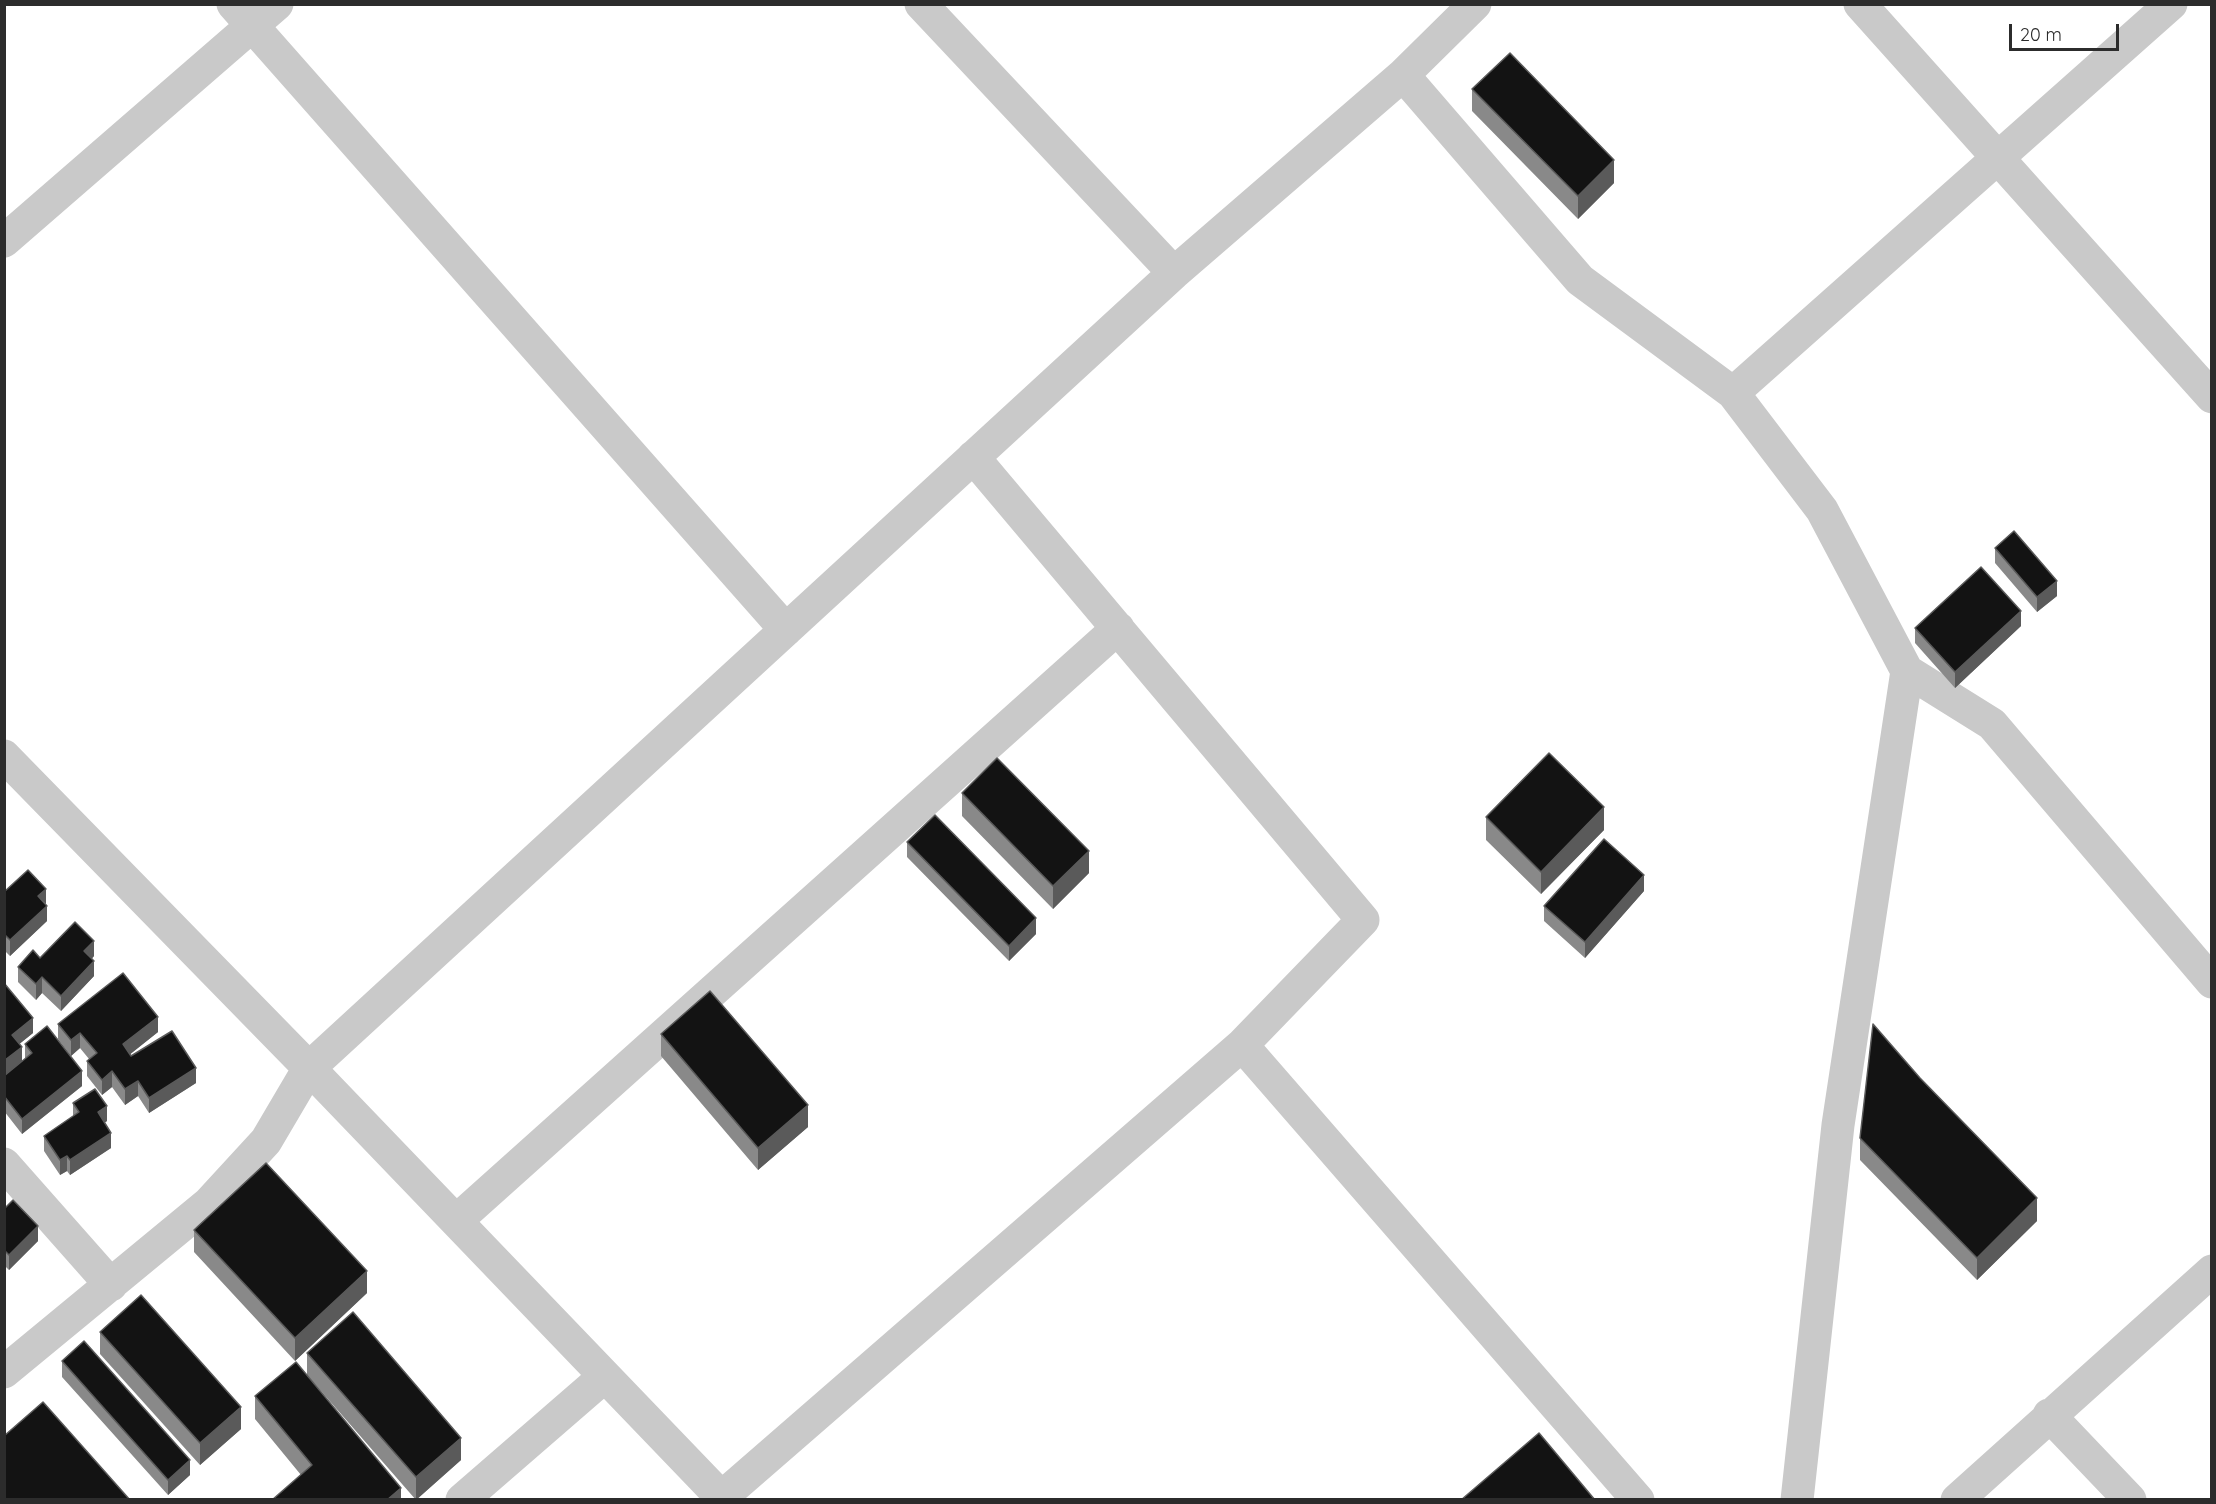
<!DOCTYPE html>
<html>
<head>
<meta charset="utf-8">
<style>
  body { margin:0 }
  #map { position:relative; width:2216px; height:1504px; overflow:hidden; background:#fff; font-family:Quicksand,sans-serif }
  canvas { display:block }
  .frame { position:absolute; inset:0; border:6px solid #2c2c2c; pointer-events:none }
  .scale { position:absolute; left:2009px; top:24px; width:110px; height:27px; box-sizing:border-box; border:3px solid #2c2c2c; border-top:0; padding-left:8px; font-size:18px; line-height:21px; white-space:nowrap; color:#2c2c2c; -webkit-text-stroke:4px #fff; paint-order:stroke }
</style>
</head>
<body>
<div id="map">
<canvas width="2216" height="1504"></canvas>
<div class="frame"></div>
<div class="scale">20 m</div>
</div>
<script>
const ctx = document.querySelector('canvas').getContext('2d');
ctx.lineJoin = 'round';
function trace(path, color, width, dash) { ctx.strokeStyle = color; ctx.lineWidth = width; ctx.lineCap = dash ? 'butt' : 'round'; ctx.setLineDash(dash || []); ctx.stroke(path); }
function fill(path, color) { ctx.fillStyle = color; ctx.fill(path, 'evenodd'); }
const street = new Path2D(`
  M233 4 786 630
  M921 4 1174 273
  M1860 4 2212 397
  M1403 75 1580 280 1733 393 1822 510 1907 671 1992 724 2212 982
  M4 241 277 4
  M1733 393 2171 4
  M4 756 309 1068 724 1500
  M1242 1045 1638 1500
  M4 1164 111 1285
  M456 1221 1118 628
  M4 1372 209 1203 266 1141 309 1068 1174 273 1403 75 1475 4
  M2049 1415 2130 1500
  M722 1497 1242 1045 1363 920 973 457
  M462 1500 605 1376
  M1797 1500 1838 1125 1907 671
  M1957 1500 2212 1271`);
const wall = new Path2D(`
  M1472 89 1614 183 1578 219 1472 111Z
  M1995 548 2057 596 2037 612 1995 563Z
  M2021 626 1955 688 1915 643V628Z
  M962 793 1089 873 1053 909 962 816Z
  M1486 817 1604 830 1541 894 1486 840Z
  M907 842 1036 934 1009 961 907 857Z
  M1644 891 1585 958 1544 921V906Z
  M4 892 46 904 47 921 10 956 4 950Z
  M94 956 92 959 94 976 61 1011 42 993 36 1000 18 982V967L40 958Z
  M4 983 33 1033 19 1044 22 1062 25 1059V1044L82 1086 22 1134 4 1111Z
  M58 1024 158 1032 130 1054 131 1056 196 1083 149 1113 138 1096 125 1105 112 1087 102 1095 87 1076V1061L89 1059 80 1048 71 1056 58 1039Z
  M661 1034 808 1127 758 1170 661 1056Z
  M1920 1078 2037 1221 1977 1280 1860 1160V1138Z
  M73 1103 107 1121 104 1123 111 1148 70 1175 67 1171 60 1175 44 1151V1136L73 1116Z
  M4 1209 38 1241 9 1270 4 1265Z
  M194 1230 367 1293 295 1361 194 1252Z
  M100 1332 241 1429 200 1465 100 1354Z
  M307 1353 461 1460 416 1500 307 1375Z
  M62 1361 190 1475 168 1495 62 1377Z
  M255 1396 401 1500 301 1475 255 1419Z`);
const shadedWall = new Path2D(`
  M1614 160V183L1578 219V196Z
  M2057 581V596L2037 612V597Z
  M2021 611V626L1955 688V672Z
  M1604 807V830L1541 894V872Z
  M1089 851V873L1053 909V886Z
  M1644 875V891L1585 958V942Z
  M46 889V904L38 896Z
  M47 906V921L10 956V940Z
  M1036 918V934L1009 961V946Z
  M94 941V956L84 966V951Z
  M94 961V976L61 1011V996Z
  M42 977V993L36 1000V984Z
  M158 1017V1032L123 1060V1044Z
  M33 1018V1033L12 1050V1035Z
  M80 1033V1048L71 1056V1040Z
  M22 1047V1062L5 1076V1060Z
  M196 1068V1083L149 1113V1098Z
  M82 1071V1086L22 1134V1119Z
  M112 1071V1087L102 1095V1080Z
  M138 1081V1096L125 1105V1089Z
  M808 1105V1127L758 1170V1148Z
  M107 1106V1121L98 1127V1112Z
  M111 1133V1148L70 1175V1160Z
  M67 1156V1171L60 1175V1160Z
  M2037 1198V1221L1977 1280V1258Z
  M38 1226V1241L9 1270V1255Z
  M367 1271V1293L295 1361V1338Z
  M241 1407V1429L200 1465V1443Z
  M461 1438V1460L416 1500V1477Z
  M190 1460V1475L168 1495V1480Z
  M401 1488V1500H387Z`);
const building = new Path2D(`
  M1510 53 1614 160 1578 196 1472 89Z
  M2014 531 2057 581 2037 597 1995 548Z
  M1981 567 2021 611 1955 672 1915 628Z
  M1549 753 1604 807 1541 872 1486 817Z
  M997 758 1089 851 1053 886 962 793Z
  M935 815 1036 918 1009 946 907 842Z
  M1604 839 1644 875 1585 942 1544 906Z
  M28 870 46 889 38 896 47 906 10 940 4 934V892Z
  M75 922 94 941 84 951 94 961 61 996 42 977 36 984 18 967 33 950 40 958Z
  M123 973 158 1017 123 1044 131 1056 172 1031 196 1068 149 1098 138 1081 125 1089 112 1071 102 1080 87 1061 97 1053 80 1033 71 1040 58 1024Z
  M4 983 33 1018 12 1035 22 1047 5 1060 4 1059Z
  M710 991 808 1105 758 1148 661 1034Z
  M1873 1024 1920 1078 2037 1198 1977 1258 1860 1138Z
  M47 1026 82 1071 22 1119 4 1096V1076L32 1053 25 1044Z
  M95 1089 107 1106 98 1112 111 1133 70 1160 67 1156 60 1160 44 1136 79 1112 73 1103Z
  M266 1163 367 1271 295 1338 194 1230Z
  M13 1200 38 1226 9 1255 4 1250V1209Z
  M141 1295 241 1407 200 1443 100 1332Z
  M353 1312 461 1438 416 1477 307 1353Z
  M84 1341 190 1460 168 1480 62 1361Z
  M296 1362 401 1488 387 1500H272L312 1465 255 1396Z
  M43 1402 130 1500H4V1436Z
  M1539 1433 1595 1500H1461Z`);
trace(street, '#c9c9c9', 33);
fill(wall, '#898989');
fill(shadedWall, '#5a5a5a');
fill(building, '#131313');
trace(building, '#5a5a5a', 1.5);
</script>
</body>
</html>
